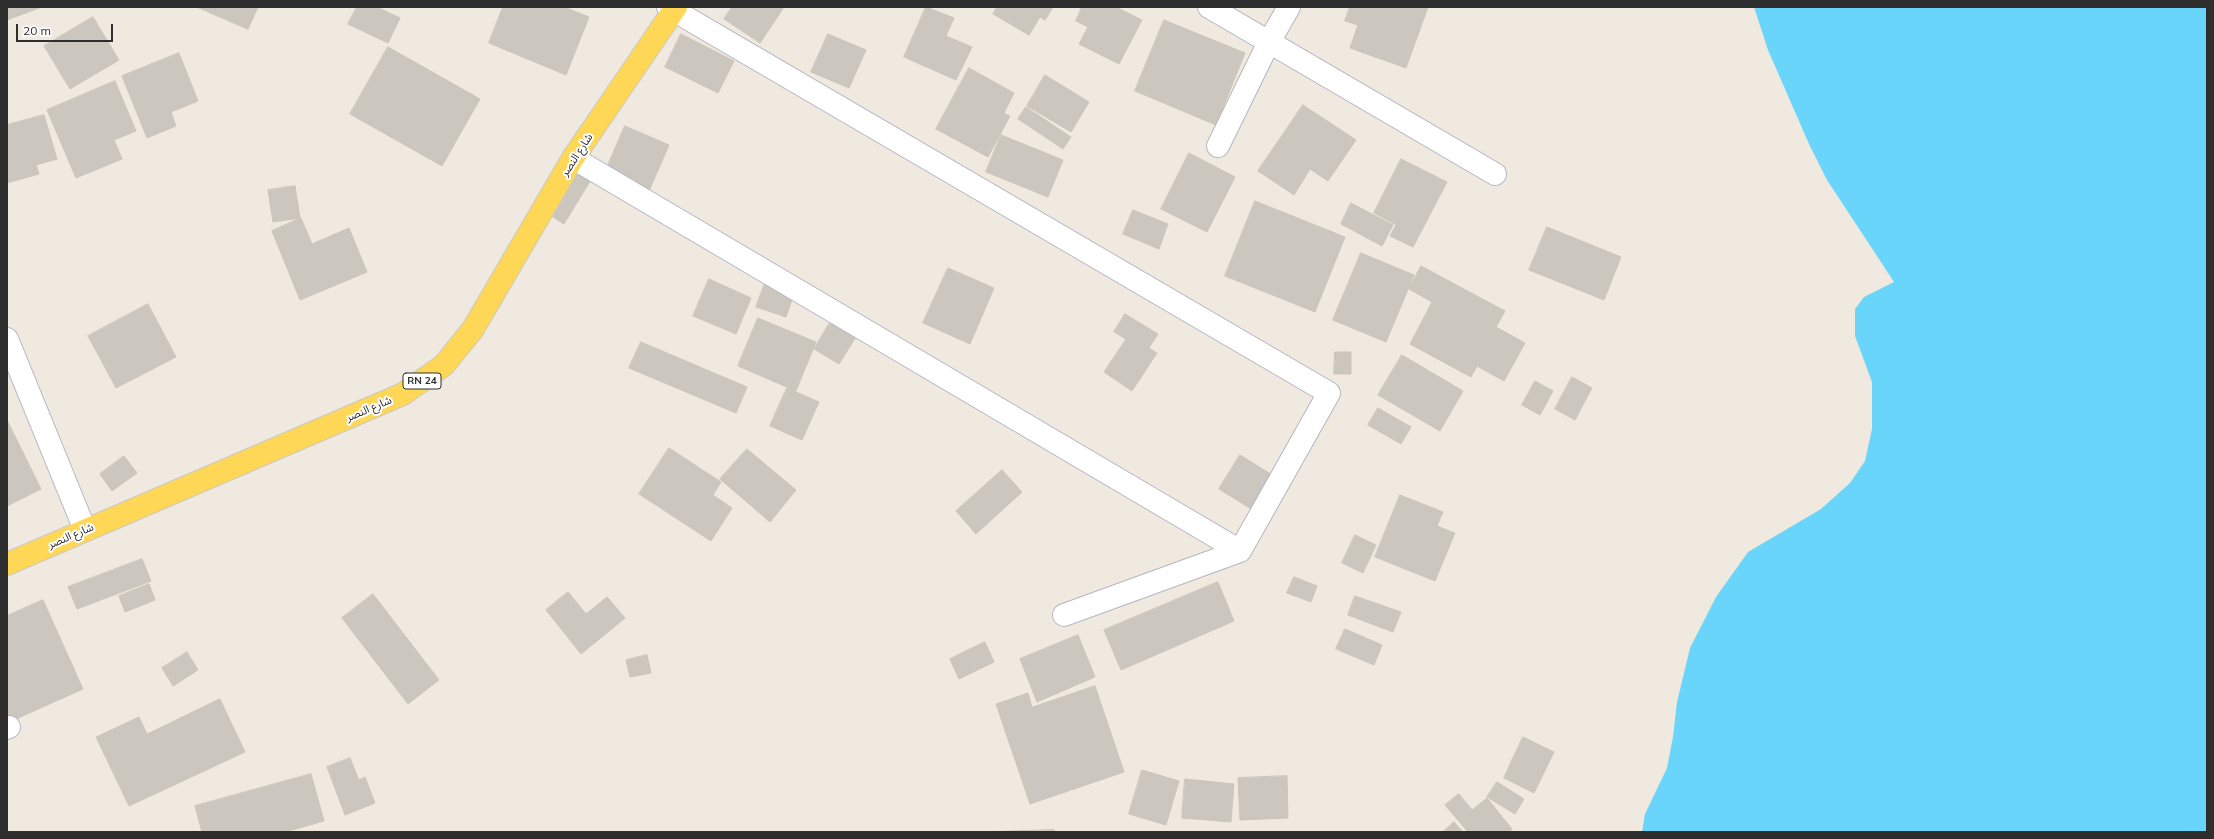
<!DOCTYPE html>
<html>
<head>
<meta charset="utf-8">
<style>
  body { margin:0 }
  #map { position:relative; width:2214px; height:839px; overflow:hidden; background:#f0e9e0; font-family:Mulish,sans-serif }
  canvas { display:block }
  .frame { position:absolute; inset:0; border:8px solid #2e2e2e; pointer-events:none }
  .scale { position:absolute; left:16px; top:24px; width:97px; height:18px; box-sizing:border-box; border:2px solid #2e2e2e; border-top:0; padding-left:5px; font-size:12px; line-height:14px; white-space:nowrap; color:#2e2e2e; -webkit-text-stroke:3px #fff; paint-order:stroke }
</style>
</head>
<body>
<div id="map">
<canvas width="2214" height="839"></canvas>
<div class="frame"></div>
<div class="scale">20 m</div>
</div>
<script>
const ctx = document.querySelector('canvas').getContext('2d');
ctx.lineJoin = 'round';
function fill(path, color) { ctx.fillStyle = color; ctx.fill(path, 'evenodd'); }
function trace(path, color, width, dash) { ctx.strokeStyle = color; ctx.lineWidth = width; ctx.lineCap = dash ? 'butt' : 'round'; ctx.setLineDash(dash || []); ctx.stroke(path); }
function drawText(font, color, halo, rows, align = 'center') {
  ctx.font = font + ' Mulish,"Noto Sans Arabic",sans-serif'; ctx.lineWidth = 4; ctx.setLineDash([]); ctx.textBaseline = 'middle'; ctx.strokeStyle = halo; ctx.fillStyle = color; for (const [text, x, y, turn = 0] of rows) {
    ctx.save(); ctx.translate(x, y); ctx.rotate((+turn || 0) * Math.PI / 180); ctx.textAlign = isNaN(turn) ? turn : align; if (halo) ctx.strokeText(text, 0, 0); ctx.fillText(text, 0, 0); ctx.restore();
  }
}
const water = new Path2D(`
  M1754 7H2207V832H1642L1645 814 1667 768 1673 737 1677 702 1690 648 1716 597 1748 552 1821 509 1850 483 1865 461 1872 429V382L1855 336V309L1864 297 1894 282 1827 180 1809 144 1768 50Z`);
const building = new Path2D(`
  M7 7H42L7 20Z
  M197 7H258L248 29Z
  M357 7H377L400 18 388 43 348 24Z
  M503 7H564L589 17 566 75 489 43Z
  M732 7H784L760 43 724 19Z
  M926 7 954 18 946 36 972 47 956 80 904 57Z
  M997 7H1053L1045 20 1040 17 1029 35 993 14Z
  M1082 7H1116L1142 20 1119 64 1079 44 1088 27 1076 21Z
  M1350 7H1428L1406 68 1350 48 1358 25 1345 21Z
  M93 17 119 60 70 89 44 46Z
  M1164 20 1245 53 1216 125 1135 91Z
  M681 34 734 61 718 93 665 67Z
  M828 34 866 50 849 88 811 72Z
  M388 47 480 99 442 166 350 114Z
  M179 53 198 101 171 112 176 126 147 138 122 76Z
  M969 68 1014 93 1004 113 1010 116 988 157 936 129Z
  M1045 75 1089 102 1071 132 1027 106Z
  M115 81 136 131 114 140 122 159 76 178 47 110Z
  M1303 105 1356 140 1328 181 1310 169 1294 195 1258 171Z
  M1026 107 1071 137 1063 149 1018 119Z
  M44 115 57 159 36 165 39 174 7 183V125Z
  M625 126 669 145 649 191 605 172Z
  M1001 135 1063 160 1048 197 986 172Z
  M1189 153 1235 177 1207 232 1161 209Z
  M1401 159 1447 182 1413 247 1390 236 1396 225 1374 213Z
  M578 169 592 178 564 224 550 215Z
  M295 186 300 218 273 222 268 190Z
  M1255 201 1345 237 1315 312 1225 276Z
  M1351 203 1393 225 1382 246 1341 224Z
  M1133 210 1168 224 1159 249 1123 234Z
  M301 218 312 244 349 228 367 272 300 300 272 231Z
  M1547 227 1621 257 1604 300 1529 270Z
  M1361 253 1414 275 1386 342 1333 320Z
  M1421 266 1505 311 1496 327 1525 343 1504 381 1477 366 1471 377 1410 344 1432 302 1409 289Z
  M948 268 994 288 970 344 923 323Z
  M709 279 751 298 736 334 693 316Z
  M765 283 794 294 786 317 756 307Z
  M148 304 176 357 116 388 88 336Z
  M1125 314 1158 334 1149 348 1157 353 1132 391 1104 372 1126 339 1114 332Z
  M834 316 859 332 839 364 814 349Z
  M758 318 816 342 796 391 738 366Z
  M641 342 747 387 736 413 629 368Z
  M1335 352H1351V374H1334Z
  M1402 355 1463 391 1440 431 1378 395Z
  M1572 377 1592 388 1575 420 1555 409Z
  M1535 381 1553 391 1540 415 1522 405Z
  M787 388 819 402 802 440 770 426Z
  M1378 408 1411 427 1401 444 1368 425Z
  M7 420 41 489 7 506Z
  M669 448 721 482 713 495 732 508 711 541 639 494Z
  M747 449 796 490 770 522 720 479Z
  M1240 455 1277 478 1256 512 1219 489Z
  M124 456 137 473 112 491 100 474Z
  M1002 470 1022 492 976 534 956 511Z
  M1400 495 1443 512 1437 526 1455 533 1435 581 1375 557Z
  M1355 535 1376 545 1363 573 1342 563Z
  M142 559 151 581 77 609 68 587Z
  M1294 577 1317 586 1311 602 1287 593Z
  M1218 582 1234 621 1121 670 1104 630Z
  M149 584 155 600 125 612 119 596Z
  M568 592 586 614 607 597 625 618 581 654 546 610Z
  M373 594 439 680 408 704 342 618Z
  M1355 596 1401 612 1393 632 1348 615Z
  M43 600 83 689 7 723V616Z
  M1345 629 1382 645 1374 665 1336 649Z
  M1078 635 1095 677 1037 702 1020 659Z
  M985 642 994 662 959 679 950 659Z
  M187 652 198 670 173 686 162 668Z
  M647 655 651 673 630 677 626 660Z
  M1095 686 1124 772 1030 804 996 704 1028 693 1032 707Z
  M220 699 245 752 129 806 96 737 139 717 147 734Z
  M1523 737 1554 752 1534 793 1504 778Z
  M350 758 359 780 365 777 375 803 345 815 327 767Z
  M1142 770 1179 781 1166 825 1129 814Z
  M311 774 324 821 285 832H202L195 806Z
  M1287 776 1288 818 1240 820 1238 778Z
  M1185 779 1234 784 1231 822 1182 818Z
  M1497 782 1524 799 1515 814 1487 797Z
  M1459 794 1472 810 1487 798 1512 829 1509 832H1468L1445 805Z
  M1454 822 1463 832H1443Z
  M1054 830 1055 832H979Z`);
const minor = new Path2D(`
  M668 7 1329 393 1240 551 1064 615
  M1209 7 1495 174
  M1218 146 1269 42 1289 7
  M573 158 1240 551
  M7 339 85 530
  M7 728 9 727`);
const primary = new Path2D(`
  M7 564 403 394 444 365 473 329 573 158 676 7`);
const shields = [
  [422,381,38]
];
const shieldNames = [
  ["RN 24",422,381]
];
const streetNames = [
  ["شارع النصر",577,155,-57],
  ["شارع النصر",369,409,-23],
  ["شارع النصر",71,536,-23]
];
fill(water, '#6ad5fa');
fill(building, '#cbc7be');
trace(building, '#ccc5b8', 1);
trace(minor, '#b4b6c2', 24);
trace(primary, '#c9c9c9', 24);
trace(minor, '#fff', 22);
trace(primary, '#fed757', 22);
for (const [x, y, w] of shields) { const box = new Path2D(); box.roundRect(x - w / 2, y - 8, w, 16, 3); ctx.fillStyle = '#fff'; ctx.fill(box); trace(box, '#2e2e2e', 1); }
drawText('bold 10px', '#2e2e2e', null, shieldNames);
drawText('11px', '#2e2e2e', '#fff', streetNames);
</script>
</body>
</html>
